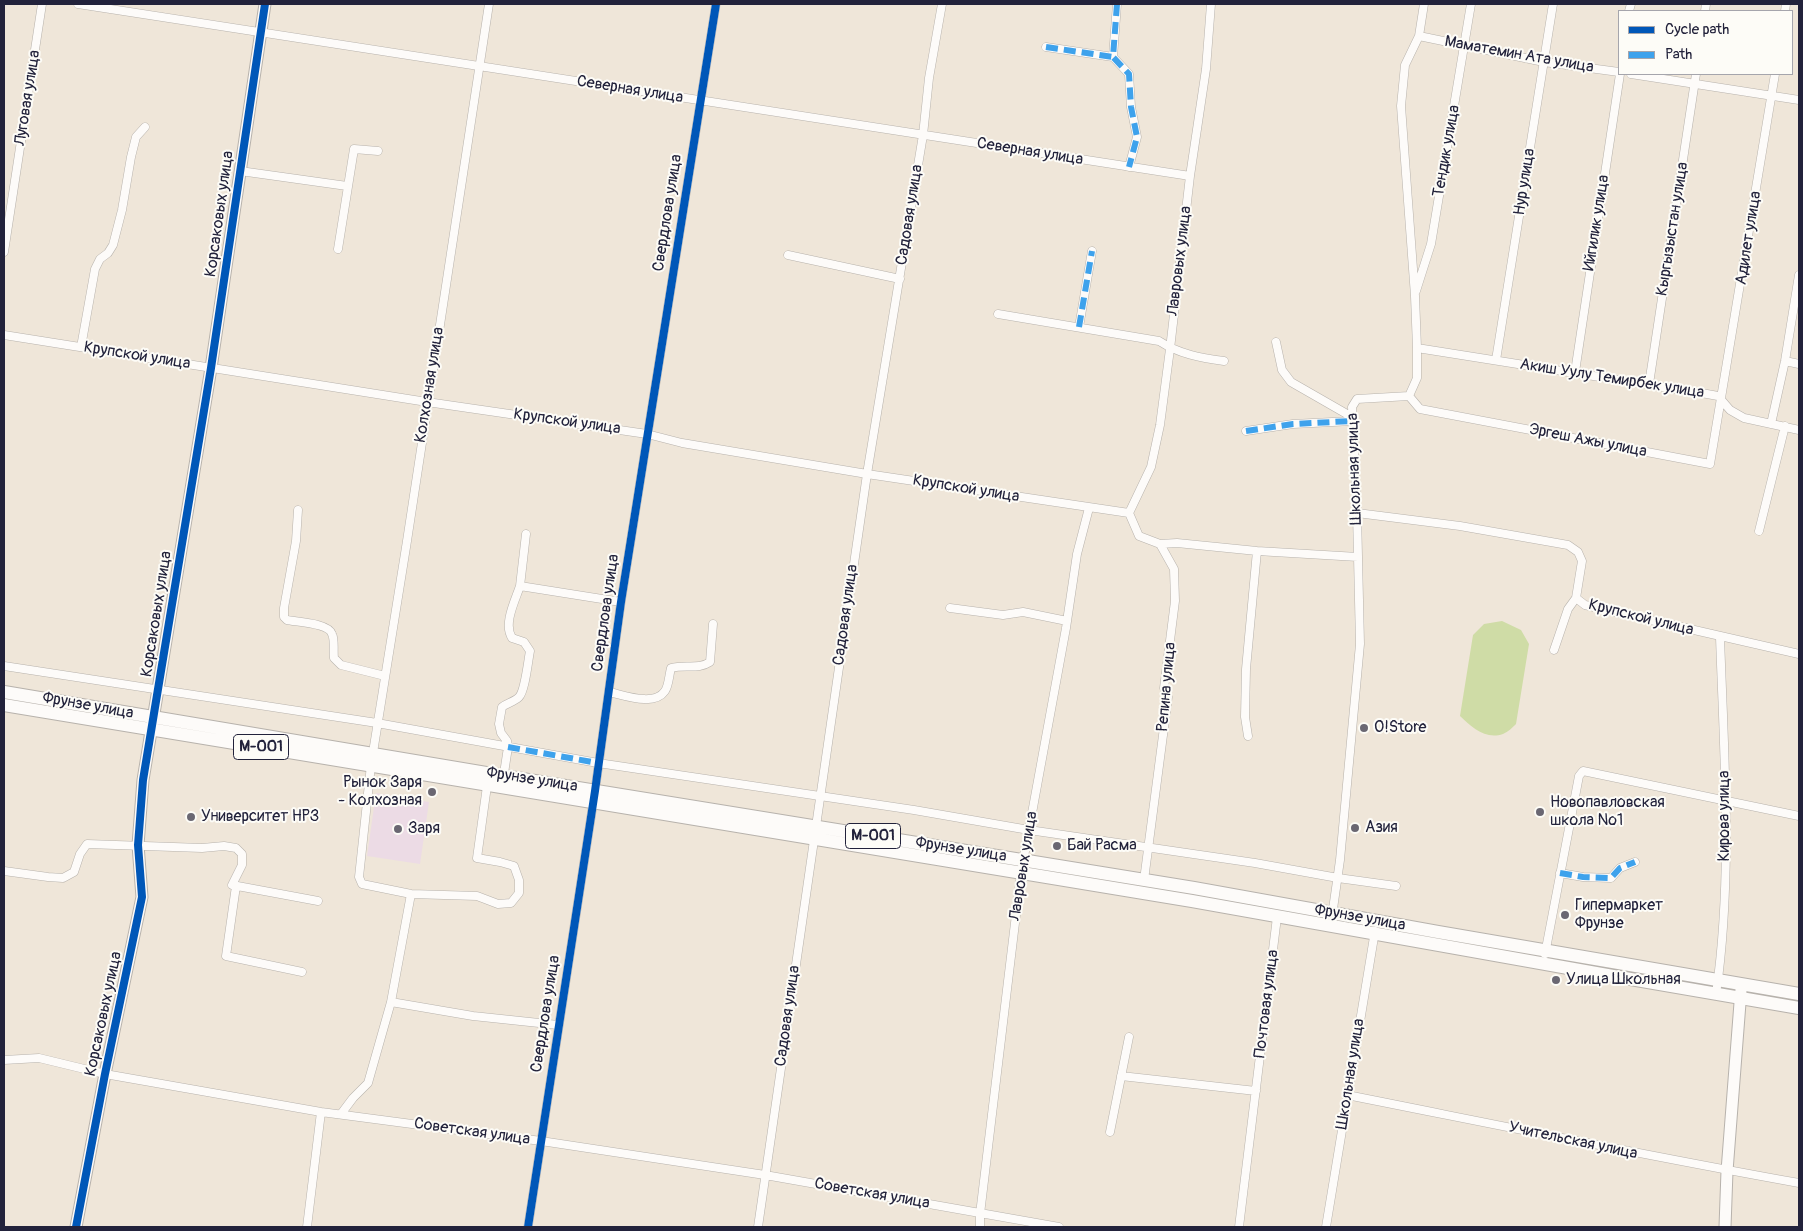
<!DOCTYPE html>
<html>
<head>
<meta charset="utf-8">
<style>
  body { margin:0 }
  #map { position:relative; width:1803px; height:1231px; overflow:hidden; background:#efe6d9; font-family:Pangolin,sans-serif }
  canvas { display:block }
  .frame { position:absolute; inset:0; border:5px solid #22223b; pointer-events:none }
  .legend { position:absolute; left:1618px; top:10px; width:175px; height:65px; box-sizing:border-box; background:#fdfcf7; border:1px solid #a5a5ac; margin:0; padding:6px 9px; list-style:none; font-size:15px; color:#22223b }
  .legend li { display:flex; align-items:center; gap:10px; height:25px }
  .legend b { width:25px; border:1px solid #a5a5ac }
</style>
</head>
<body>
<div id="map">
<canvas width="1803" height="1231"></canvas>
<div class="frame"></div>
<ul class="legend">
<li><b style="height:6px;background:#0057b8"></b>Cycle path</li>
<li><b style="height:6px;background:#3ea2ec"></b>Path</li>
</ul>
</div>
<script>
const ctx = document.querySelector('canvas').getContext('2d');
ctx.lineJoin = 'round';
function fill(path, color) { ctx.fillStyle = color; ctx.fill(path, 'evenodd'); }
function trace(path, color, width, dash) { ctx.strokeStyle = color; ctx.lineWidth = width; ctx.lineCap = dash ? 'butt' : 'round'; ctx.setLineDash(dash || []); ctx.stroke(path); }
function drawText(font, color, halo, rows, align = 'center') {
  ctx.font = font + ' Pangolin,sans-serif'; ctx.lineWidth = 4; ctx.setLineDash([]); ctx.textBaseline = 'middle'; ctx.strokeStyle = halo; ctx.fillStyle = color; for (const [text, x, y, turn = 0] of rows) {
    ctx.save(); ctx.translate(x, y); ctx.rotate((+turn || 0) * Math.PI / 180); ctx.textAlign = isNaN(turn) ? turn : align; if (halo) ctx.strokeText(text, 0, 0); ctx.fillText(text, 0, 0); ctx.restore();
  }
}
const built = new Path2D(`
  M376 793 429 802 420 864 367 856Z`);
const green = new Path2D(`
  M1502 621 1521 630 1529 644 1516 724C1513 727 1508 732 1503 734 1485 740 1472 727 1460 716L1473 635 1484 624Z`);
const street = new Path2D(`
  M78 4 1190 176
  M1117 4 1113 57 1129 74 1131 107 1137 137 1129 167
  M1629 11 1631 4
  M1705 11 1706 4
  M1785 11 1786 4
  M1419 36 1544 62 1619 72
  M1046 47 1113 57
  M1631 74 1799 100
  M240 171 347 186
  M338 249 354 149 378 151
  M4 252 42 4
  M788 255 900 279
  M1416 291 1431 244 1471 4
  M998 314 1159 341C1179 354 1201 358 1224 361
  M1079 327 1092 251
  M4 335 427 402 647 434 682 443 867 474 1129 513
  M1276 342 1282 370 1291 382 1352 417
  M81 347 95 269 100 259 108 253 113 245 122 210 131 157 136 137 145 127
  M1417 348 1707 394 1718 396 1730 410 1744 418 1799 430
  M1496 360 1553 4
  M1785 361 1799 364
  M1575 372 1620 74
  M1649 384 1696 74
  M1409 396 1420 409 1710 464 1775 74
  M1771 424 1785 361 1799 275
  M1246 431 1293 424 1352 421
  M298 510 296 541 284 608V617L287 620C297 622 329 623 332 634 335 640 333 650 334 658L341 665 385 676
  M1129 513 1151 467 1160 425 1170 349 1190 176 1206 69 1211 4
  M1129 513 1139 536 1160 544 1174 569 1175 601 1164 688 1168 697 1144 880
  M1357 513 1460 526 1568 545 1578 552 1582 561 1576 598 1585 605 1799 654
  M1759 531 1785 426
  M526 534 520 586 621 602
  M1160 544 1177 543 1257 551 1358 557
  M950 608 1003 615 1023 612 1067 621
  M1554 650 1568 609 1576 598
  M4 666 377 723 598 763 914 810 1029 830 1255 863 1338 878 1396 886
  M609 692C624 695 654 707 665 691 669 685 669 675 671 668 686 664 698 670 710 662L713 624
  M1248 736 1245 717 1246 669 1257 551
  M503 780 508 747 507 741 501 733 499 724 502 707C507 703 514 702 519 697 525 691 528 661 530 651L524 642 512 638C503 624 515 601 520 586
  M487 786 477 858 500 862 514 866 519 880V893L511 903 498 904 477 896 411 894 362 884 359 877 371 765 407 541 489 4
  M4 871 48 877 63 878 74 872 80 854 87 844 202 848 224 846 236 848 242 854V865L232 885 318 901
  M1560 873 1583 877 1611 878 1620 868 1635 862
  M236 886 226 956 302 972
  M1332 916 1340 860 1360 644 1357 513 1352 407 1357 399 1409 396 1417 378V348L1415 296 1401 106 1405 65 1419 36 1424 4
  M1545 954 1579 776 1583 771 1799 816
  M1716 994C1733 876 1724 755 1720 637
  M391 1002 473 1016 558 1025
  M4 1060 39 1058 105 1074 321 1112 541 1141 765 1175 1059 1227
  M1121 1076 1256 1091
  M1347 1095C1498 1125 1648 1156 1799 1183
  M341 1114 353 1098 368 1083 391 1002 411 894
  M1110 1132 1129 1037
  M307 1227 321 1112
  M528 1227 595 791 621 602 716 4
  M758 1227 867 474 923 135 929 78 942 4
  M980 1227V1214L1021 873 1066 628 1077 554 1089 508
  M1239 1227 1277 917
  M1326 1227 1375 931`);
const secondary = new Path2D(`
  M76 1227 105 1074 142 897 138 845 143 780 211 368 265 4
  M1725 1227 1727 1171 1741 990`);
const primary = new Path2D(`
  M4 692 504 776 1194 888 1438 932 1799 994
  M4 705 1192 901 1613 976 1799 1008`);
const quiet = new Path2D(`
  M1117 4 1113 57 1129 74 1131 107 1137 137 1129 167
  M1046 47 1113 57
  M1079 327 1092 251
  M1246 431 1293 424 1352 421
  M508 747 598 763
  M1560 873 1583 877 1611 878 1620 868 1635 862`);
const cycleway = new Path2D(`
  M76 1227 105 1074 142 897 138 845 143 780 211 368 265 4
  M528 1227 595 791 621 602 716 4`);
const markers = [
  [1364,728,5,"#6a6772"],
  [432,792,5,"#6a6772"],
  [1540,812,5,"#6a6772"],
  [191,817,5,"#6a6772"],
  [1355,828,5,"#6a6772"],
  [398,829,5,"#6a6772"],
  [1057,846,5,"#6a6772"],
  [1565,915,5,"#6a6772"],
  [1556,980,5,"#6a6772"]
];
const shields = [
  [261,747,55],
  [873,836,55]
];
const shieldNames = [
  ["M-001",261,747],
  ["M-001",873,836]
];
const streetNames = [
  ["Маматемин Ата улица",1519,55,10],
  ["Северная улица",630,90,9],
  ["Луговая улица",28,98,-81],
  ["Тендик улица",1447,151,-80],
  ["Северная улица",1030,152,9],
  ["Нур улица",1525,182,-81],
  ["Свердлова улица",668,213,-81],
  ["Корсаковых улица",220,214,-82],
  ["Садовая улица",910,215,-81],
  ["Ийгилик улица",1597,223,-81],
  ["Кыргызыстан улица",1673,229,-81],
  ["Адилет улица",1749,238,-81],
  ["Лавровых улица",1180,261,-83],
  ["Крупской улица",137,356,9],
  ["Акиш Уулу Темирбек улица",1612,379,9],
  ["Колхозная улица",430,385,-81],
  ["Крупской улица",567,422,8],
  ["Эргеш Ажы улица",1588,441,11],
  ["Школьная улица",1355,469,-92],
  ["Крупской улица",966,489,9],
  ["Свердлова улица",606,613,-82],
  ["Корсаковых улица",157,614,-81],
  ["Садовая улица",846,615,-82],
  ["Крупской улица",1641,618,14],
  ["Репина улица",1167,687,-85],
  ["Фрунзе улица",88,706,10],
  ["Фрунзе улица",532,780,9],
  ["Кирова улица",1725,816,-90],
  ["Фрунзе улица",961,850,9],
  ["Лавровых улица",1024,866,-81],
  ["Фрунзе улица",1360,918,10],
  ["Почтовая улица",1267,1004,-83],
  ["Корсаковых улица",104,1014,-78],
  ["Свердлова улица",546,1014,-81],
  ["Садовая улица",788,1016,-82],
  ["Школьная улица",1351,1074,-81],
  ["Советская улица",472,1132,8],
  ["Учительская улица",1573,1141,12],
  ["Советская улица",872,1194,10]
];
const poiNames = [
  ["O!Store",1374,728],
  ["Рынок Заря",422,783,"right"],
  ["- Колхозная",422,801,"right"],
  ["Новопавловская",1550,803],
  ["школа №1",1550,821],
  ["Университет НРЗ",201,817],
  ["Азия",1365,828],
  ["Заря",408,829],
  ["Бай Расма",1067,846],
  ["Гипермаркет",1575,906],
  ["Фрунзе",1575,924],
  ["Улица Школьная",1566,980]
];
fill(built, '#ecdbe5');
fill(green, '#cfdca6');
trace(street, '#b7b2ac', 9);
trace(secondary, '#b7b2ac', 13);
trace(primary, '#b7b2ac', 14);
trace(street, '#fdfbf9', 8);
trace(secondary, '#fdfbf9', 11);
trace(primary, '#fdfbf9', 12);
trace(quiet, '#3ea2ec', 6, [12, 6]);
trace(cycleway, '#0057b8', 8);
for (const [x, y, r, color] of markers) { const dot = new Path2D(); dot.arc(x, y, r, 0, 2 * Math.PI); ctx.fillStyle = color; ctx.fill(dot); trace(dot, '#fdfcf7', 2); }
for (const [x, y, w] of shields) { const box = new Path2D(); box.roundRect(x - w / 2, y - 12.5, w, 25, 4); ctx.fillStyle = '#fdfcf7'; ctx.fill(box); trace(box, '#22223b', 1); }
drawText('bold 15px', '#22223b', null, shieldNames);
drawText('16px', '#22223b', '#fdfcf7', streetNames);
drawText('16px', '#22223b', '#fdfcf7', poiNames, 'left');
</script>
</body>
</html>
